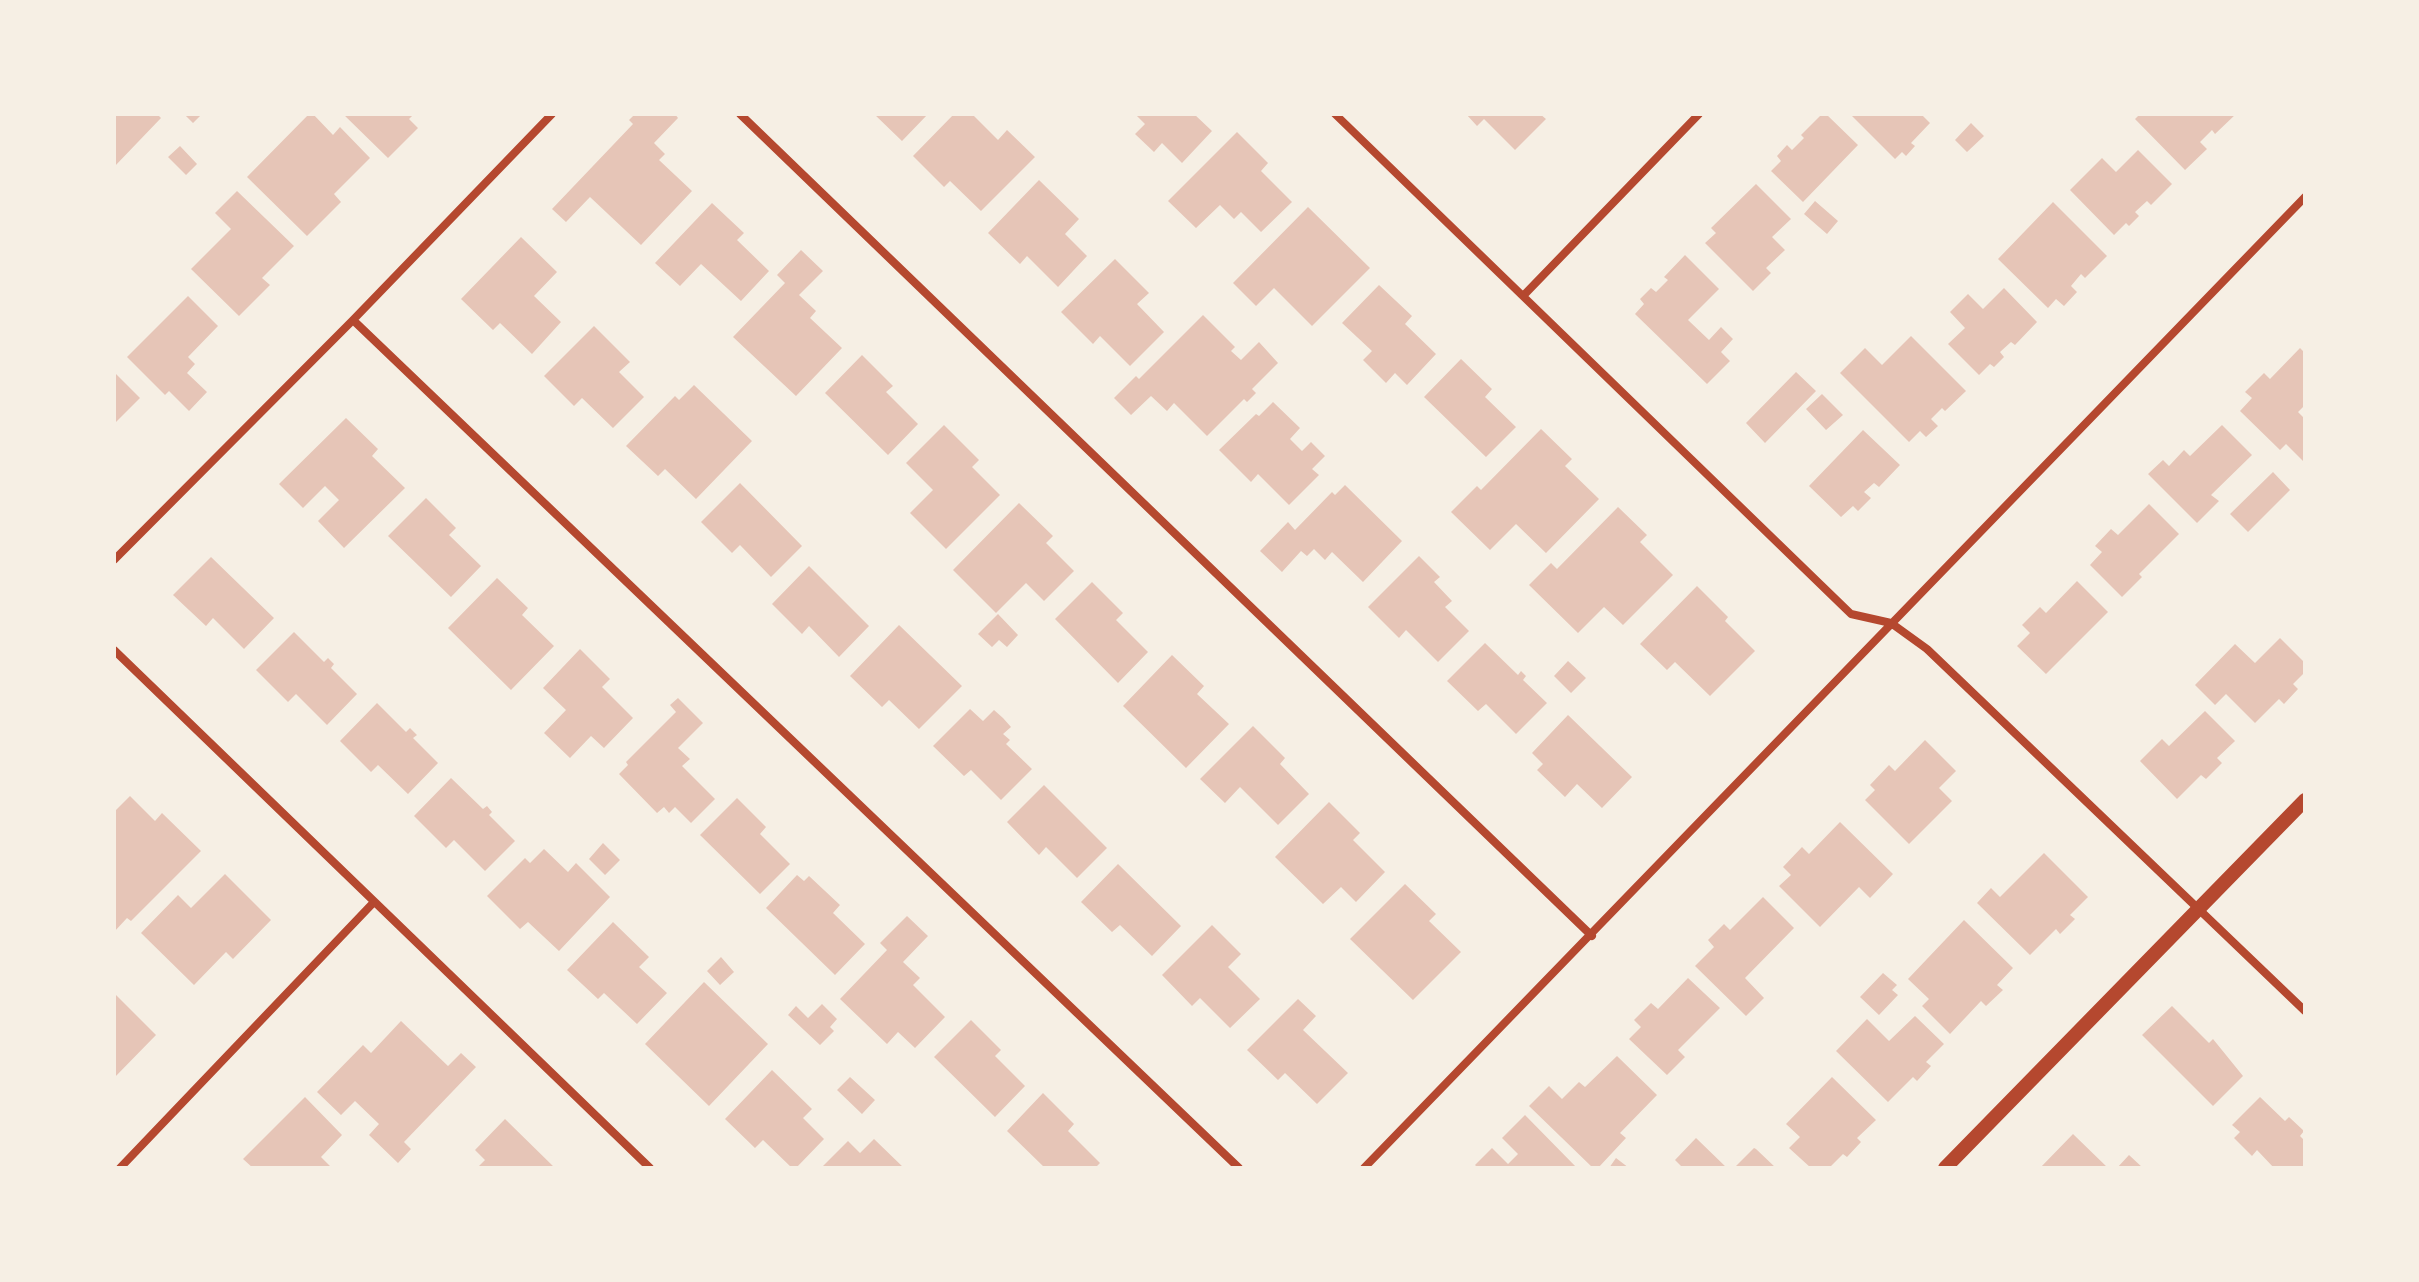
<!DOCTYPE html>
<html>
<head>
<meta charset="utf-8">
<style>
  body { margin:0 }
  #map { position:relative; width:2419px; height:1282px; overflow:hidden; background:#f6efe4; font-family:"Roboto Condensed",sans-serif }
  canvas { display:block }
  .frame { position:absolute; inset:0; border:116px solid #f6efe4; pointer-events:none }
</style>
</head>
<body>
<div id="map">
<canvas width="2419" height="1282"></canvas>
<div class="frame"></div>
</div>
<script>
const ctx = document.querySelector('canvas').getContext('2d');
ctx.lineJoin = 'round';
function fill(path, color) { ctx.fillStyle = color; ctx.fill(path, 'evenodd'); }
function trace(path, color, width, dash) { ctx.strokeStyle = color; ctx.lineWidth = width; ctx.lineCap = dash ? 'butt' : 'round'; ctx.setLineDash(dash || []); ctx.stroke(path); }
const building = new Path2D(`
  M114 114H157L161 118 114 167Z
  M184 114H202L193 123Z
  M309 114H313L333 135 340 127 370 158 334 194 341 202 307 236 247 177Z
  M343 114H414L409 119 418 128 388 158Z
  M635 114H675L678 118 654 143 665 154 659 160 692 191 641 245 590 197 566 222 552 209 633 124 629 120Z
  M874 114H928L902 141Z
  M954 114H972L998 140 1007 130 1035 157 981 211 950 181 944 187 913 156Z
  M1135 114H1194L1212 131 1182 163 1162 143 1154 152 1135 134 1145 124Z
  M1466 114H1540L1546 119 1515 150 1484 119 1477 126Z
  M1822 114H1826L1858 145 1803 202 1771 171 1781 161 1777 156 1787 145 1792 150 1804 138 1801 135Z
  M1850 114H1921L1930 123 1911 143 1915 146 1906 156 1902 152 1895 159Z
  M2140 114H2236L2215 134 2212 130 2200 142 2207 149 2185 170 2135 119Z
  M1971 123 1984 136 1967 152 1955 140Z
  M1237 132 1268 163 1261 171 1292 202 1261 232 1241 212 1234 219 1220 205 1196 228 1168 201Z
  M180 146 197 164 186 175 168 157Z
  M2138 150 2172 184 2151 205 2147 201 2135 212 2139 216 2129 226 2126 223 2114 235 2070 190 2102 158 2116 172Z
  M1039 180 1079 219 1065 234 1087 256 1058 287 1027 256 1020 264 988 233Z
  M1756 184 1791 219 1772 237 1785 250 1766 268 1771 273 1753 291 1705 243 1716 233 1711 228Z
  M237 191 294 246 262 278 270 285 239 316 191 269 231 229 215 213Z
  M1815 201 1838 221 1827 234 1804 214Z
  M2053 202 2107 256 2085 278 2081 274 2071 286 2077 292 2064 306 2056 299 2048 308 1998 259Z
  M712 203 744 233 737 240 769 271 741 301 701 264 680 286 655 263Z
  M1308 207 1370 268 1312 326 1274 288 1256 306 1233 283Z
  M521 237 557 272 534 296 561 322 532 354 500 323 493 330 461 299Z
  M801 250 823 271 799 295 816 311 810 318 842 348 796 396 733 337 785 283 777 275Z
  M1685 255 1719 289 1688 320 1709 340 1721 327 1733 339 1721 352 1730 361 1707 384 1635 314 1644 304 1640 299 1651 288 1656 292 1668 280 1664 277Z
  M1115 259 1149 293 1137 304 1164 332 1130 366 1100 336 1093 344 1061 312Z
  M1379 285 1412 316 1405 324 1436 354 1407 385 1395 373 1386 383 1363 360 1372 351 1342 323Z
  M2004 288 2037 322 2015 345 2011 342 2000 352 2004 357 1994 367 1990 364 1979 375 1948 344 1965 328 1950 312 1968 294 1983 309Z
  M188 296 218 326 188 357 195 364 187 373 207 392 189 411 169 391 165 395 127 357Z
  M1203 315 1235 347 1231 351 1241 360 1259 342 1278 363 1252 389 1256 393 1247 402 1244 399 1207 436 1174 403 1167 411 1151 396 1131 415 1114 398 1136 376 1139 379Z
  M594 326 630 362 619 372 644 397 613 428 582 398 574 406 544 376Z
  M1911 336 1966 391 1945 411 1942 408 1931 419 1938 426 1926 437 1920 431 1909 442 1840 373 1865 348 1882 365Z
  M2300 348 2305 353V405L2298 412 2305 419 2303 461 2286 444 2280 450 2240 411 2252 398 2245 392 2264 373 2270 379Z
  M862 355 893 386 886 392 918 424 888 455 825 393Z
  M1461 359 1492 389 1485 397 1516 427 1486 457 1424 397Z
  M114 372 140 398 114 424Z
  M1796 372 1816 391 1765 443 1746 423Z
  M694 385 752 441 696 499 665 469 658 476 626 446 675 396 679 400Z
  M1822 394 1843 415 1826 430 1806 409Z
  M1273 402 1300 428 1290 439 1302 451 1311 442 1325 456 1312 469 1319 475 1289 505 1258 474 1251 482 1219 450 1256 414 1259 416Z
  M346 418 378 449 372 456 405 488 344 548 318 521 339 500 325 486 303 508 279 484Z
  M944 425 979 460 972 467 1000 495 946 549 910 513 933 490 906 463Z
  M2222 425 2252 455 2211 495 2219 501 2197 523 2148 474 2163 460 2169 466 2184 450 2190 456Z
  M1541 429 1572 459 1565 466 1599 499 1546 553 1516 524 1490 550 1451 512 1477 486 1481 490Z
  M1863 430 1900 465 1879 487 1874 483 1864 492 1871 498 1858 511 1853 506 1841 517 1809 486Z
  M2273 472 2290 490 2248 532 2230 514Z
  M740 483 802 546 771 577 740 545 732 553 701 522Z
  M1345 485 1402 541 1363 582 1332 552 1325 560 1314 549 1307 556 1301 551 1282 572 1260 551 1288 522 1295 530 1332 492 1335 495Z
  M426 498 456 528 449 535 481 566 451 597 388 536Z
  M1019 503 1053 536 1046 543 1074 571 1044 601 1026 583 996 613 953 570Z
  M2149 504 2179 534 2139 574 2142 577 2122 597 2090 565 2102 552 2095 546 2111 529 2118 535Z
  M1618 507 1647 535 1640 542 1673 575 1623 625 1604 607 1578 633 1529 585 1551 563 1557 569Z
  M1419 556 1440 577 1434 582 1452 601 1445 607 1469 631 1438 662 1406 630 1399 638 1368 607Z
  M211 557 274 618 244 649 213 618 206 626 173 595Z
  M809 566 869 626 839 657 809 626 802 634 772 604Z
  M497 578 528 608 522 615 554 646 511 690 448 628Z
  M2077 581 2108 612 2046 674 2017 646 2030 633 2022 625 2040 607 2046 613Z
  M1092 582 1123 613 1116 620 1148 652 1118 683 1055 619Z
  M1697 586 1728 617 1725 621 1755 651 1710 696 1675 662 1667 670 1640 644Z
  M998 614 1018 635 1007 647 999 640 992 647 978 634Z
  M899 625 962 686 919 729 889 700 882 707 850 676Z
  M294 632 324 662 328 658 334 664 331 668 357 694 327 725 296 694 288 702 256 670Z
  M2280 638 2305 663V672L2293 684 2298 689 2284 704 2279 699 2255 723 2226 694 2215 705 2195 685 2235 644 2255 663Z
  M1485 643 1518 675 1521 671 1526 676 1523 680 1547 703 1516 734 1486 704 1478 711 1447 681Z
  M580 649 610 679 602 687 633 718 604 748 591 736 570 758 544 733 566 710 543 688Z
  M1172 655 1204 686 1197 694 1229 724 1186 768 1123 706Z
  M1568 661 1586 678 1571 693 1554 676Z
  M678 698 703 723 678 748 690 759 682 766 715 799 691 823 675 807 669 813 664 807 657 813 619 774 628 765 626 762 676 712 670 705Z
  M377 703 406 732 410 728 417 735 413 738 438 763 408 794 378 765 371 772 340 741Z
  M970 709 983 721 994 710 1003 718 1011 727 1003 734 1010 740 1006 744 1032 769 1001 800 971 770 964 776 933 746Z
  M2205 711 2235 741 2217 758 2222 763 2206 779 2201 775 2177 799 2140 761 2162 739 2169 746Z
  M1568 715 1632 777 1602 808 1577 784 1565 797 1537 770 1543 764 1532 753Z
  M1253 726 1285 758 1280 764 1309 794 1278 825 1240 787 1225 803 1200 779Z
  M1925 740 1956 771 1939 788 1952 801 1909 844 1865 800 1875 790 1870 785 1889 765 1895 771Z
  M451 778 483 809 487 806 492 812 489 815 515 841 485 871 454 840 446 848 414 816Z
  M1044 785 1107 848 1077 878 1046 847 1039 855 1007 822Z
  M130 796 155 821 162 813 201 851 131 921 127 918 114 932V812Z
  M737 798 766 827 760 834 790 864 760 894 700 835Z
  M1329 802 1360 833 1353 840 1385 872 1356 902 1341 887 1323 904 1275 857Z
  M1840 822 1893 874 1870 898 1859 887 1820 927 1779 886 1791 875 1783 867 1802 847 1809 854Z
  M603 843 620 860 605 875 589 859Z
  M544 849 568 872 576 863 610 897 559 951 528 922 520 929 487 896 525 858 530 863Z
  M2044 853 2088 897 2070 915 2075 919 2060 934 2056 929 2030 955 1977 903 1991 888 2000 897Z
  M1118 864 1181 926 1152 956 1120 925 1112 932 1081 902Z
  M225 874 271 920 233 959 226 952 194 985 141 933 178 895 191 908Z
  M797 875 804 881 809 876 840 905 833 913 865 944 835 975 766 908Z
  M1405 884 1436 914 1429 921 1461 952 1413 1000 1350 939Z
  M1763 897 1794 928 1745 978 1764 998 1746 1016 1695 966 1714 947 1708 940 1724 924 1730 930Z
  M907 916 928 936 903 962 920 978 913 985 945 1017 915 1048 898 1032 887 1044 840 999 887 950 880 943Z
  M1964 920 2013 968 1997 985 2003 990 1986 1006 1981 1001 1950 1034 1922 1006 1929 999 1908 979Z
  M613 922 649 957 639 967 667 993 637 1024 604 993 598 999 567 970Z
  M1212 925 1241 954 1228 967 1260 999 1230 1028 1200 998 1192 1006 1162 975Z
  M721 957 734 972 720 985 707 971Z
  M1883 973 1897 985 1892 990 1898 995 1879 1015 1860 997Z
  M1688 978 1720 1008 1678 1050 1685 1057 1667 1075 1629 1039 1641 1027 1634 1020 1651 1003 1658 1009Z
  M704 982 768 1044 709 1106 645 1044Z
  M114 993 156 1035 114 1078Z
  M1298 999 1316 1016 1303 1030 1348 1073 1317 1104 1285 1073 1278 1080 1247 1050Z
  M822 1004 837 1019 830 1027 834 1031 820 1045 788 1015 796 1006 808 1018Z
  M2172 1006 2209 1043 2213 1039 2243 1076 2213 1106 2142 1035Z
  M1915 1016 1944 1044 1926 1062 1931 1066 1917 1081 1913 1077 1888 1102 1836 1051 1867 1019 1889 1041Z
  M971 1020 1001 1050 995 1056 1025 1086 995 1117 934 1057Z
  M401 1021 448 1066 461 1053 476 1067 404 1142 411 1149 398 1163 369 1135 379 1124 355 1101 341 1115 317 1092 363 1045 371 1053Z
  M1617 1056 1657 1095 1620 1133 1626 1138 1598 1168H1593L1529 1106 1549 1086 1562 1099 1579 1082 1585 1087Z
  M772 1070 812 1109 803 1118 824 1139 796 1168H792L763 1140 755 1148 725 1119Z
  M850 1077 875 1100 862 1114 837 1090Z
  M1832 1077 1876 1120 1857 1138 1861 1142 1847 1157 1843 1154 1829 1168H1811L1789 1148 1800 1137 1786 1124Z
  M1043 1093 1074 1124 1068 1131 1100 1163 1095 1168H1045L1007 1131Z
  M305 1097 342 1135 321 1157 332 1168H253L243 1159Z
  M2260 1097 2285 1121 2289 1117 2304 1131 2300 1136 2305 1141V1165L2302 1168H2274L2257 1150 2252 1156 2234 1138 2240 1132 2232 1125Z
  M1525 1115 1577 1168H1478L1475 1165 1492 1148 1508 1164 1518 1154 1502 1138Z
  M505 1119 555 1168H477L485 1160 475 1150Z
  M2073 1134 2108 1168H2040Z
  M1696 1138 1727 1168H1683L1675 1160Z
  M874 1139 904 1168H821L848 1141 860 1153Z
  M1754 1148 1756 1149 1776 1168H1734Z
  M2129 1155 2143 1168H2117Z
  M1616 1158 1629 1168H1609Z`);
const minor = new Path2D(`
  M740 114 1592 936
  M1335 114 1851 614 1891 623 1927 649 2305 1011
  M1524 295 1699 114
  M353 320 1239 1168
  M114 560 353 320 552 114
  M114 650 650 1168
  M120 1168 374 902
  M1364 1168 2305 197`);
const tertiary = new Path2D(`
  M1945 1168 2305 800`);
fill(building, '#e6c5b7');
trace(minor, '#b5482f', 8);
trace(tertiary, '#b5482f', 14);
</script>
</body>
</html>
